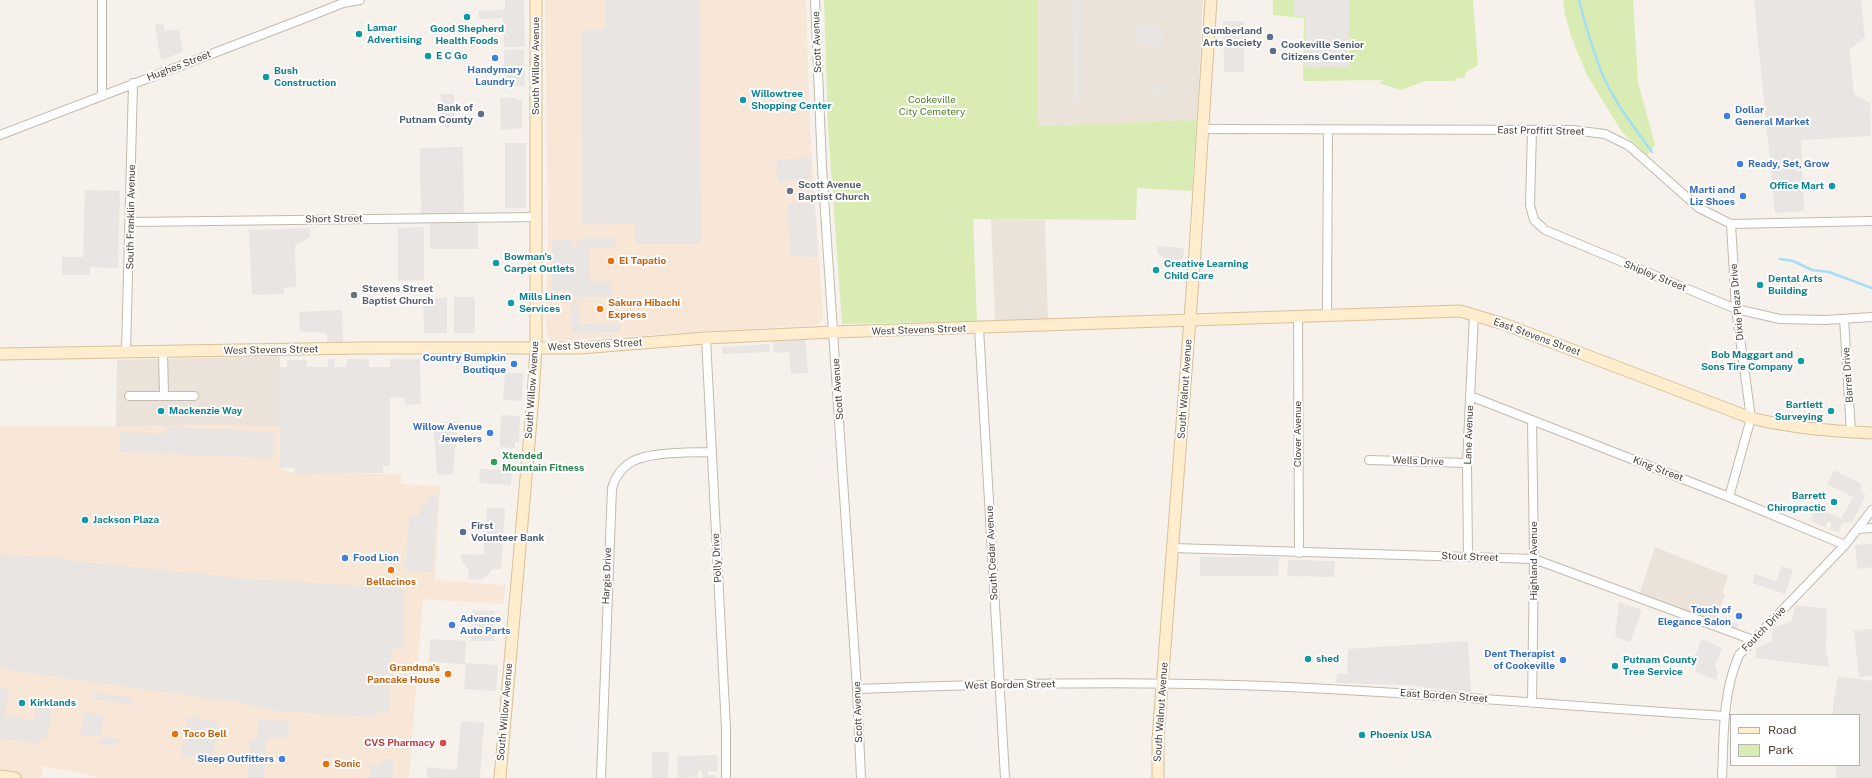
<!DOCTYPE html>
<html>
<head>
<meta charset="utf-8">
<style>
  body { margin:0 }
  #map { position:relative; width:1872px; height:778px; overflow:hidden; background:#f6f2eb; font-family:"Public Sans",sans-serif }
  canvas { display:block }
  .legend { position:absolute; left:1730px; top:714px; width:130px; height:52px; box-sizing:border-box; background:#fff; border:1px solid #b7b3af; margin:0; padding:5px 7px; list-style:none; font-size:12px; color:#4c4238 }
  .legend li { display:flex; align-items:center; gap:8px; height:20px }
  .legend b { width:20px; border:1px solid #b7b3af }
</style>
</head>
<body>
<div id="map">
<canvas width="1872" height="778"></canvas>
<ul class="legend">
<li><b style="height:5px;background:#ffedcd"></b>Road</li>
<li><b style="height:11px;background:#d8ecb3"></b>Park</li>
</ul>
</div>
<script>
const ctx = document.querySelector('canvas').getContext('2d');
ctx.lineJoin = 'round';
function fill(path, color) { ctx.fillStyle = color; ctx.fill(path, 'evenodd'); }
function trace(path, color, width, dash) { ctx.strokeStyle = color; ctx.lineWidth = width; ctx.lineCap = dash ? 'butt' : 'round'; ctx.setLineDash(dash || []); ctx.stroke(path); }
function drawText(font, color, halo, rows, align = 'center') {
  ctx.font = font + ' "Public Sans",sans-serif'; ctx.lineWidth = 4; ctx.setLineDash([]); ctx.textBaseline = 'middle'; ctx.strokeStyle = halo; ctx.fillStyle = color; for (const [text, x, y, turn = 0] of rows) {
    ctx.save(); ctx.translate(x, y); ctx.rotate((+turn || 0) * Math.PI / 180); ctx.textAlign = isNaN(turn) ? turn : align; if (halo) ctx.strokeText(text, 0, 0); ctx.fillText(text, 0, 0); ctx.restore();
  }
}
const residential = new Path2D(`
  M1037 0H1203L1197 120 1037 126Z
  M991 219 1045 220 1048 320 995 321Z
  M280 356V427L214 425 116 427 117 360Z
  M1655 547 1728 576 1722 593 1725 594 1714 623 1639 595Z`);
const commercial = new Path2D(`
  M545 0H806L810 131 823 314 822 320 817 325 552 341 548 338 546 326 548 235Z
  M214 425 280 427V468L295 474H401V484L440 486 435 580 506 585 503 604 423 599 409 778H104L42 766V778H0V426L129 427Z`);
const green = new Path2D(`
  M824 0H1037V126L1197 120 1192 191 1137 188 1136 220 973 219 977 321 842 324 828 127Z
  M1273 0H1473L1478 65 1465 73V78H1458L1454 81H1425L1401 90 1379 83 1384 80 1303 81 1304 18 1273 15Z
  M1563 0H1633L1638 82 1655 145 1647 155 1622 132 1587 75 1572 39 1565 15Z`);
const parking = new Path2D(`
  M505 0H524L525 47H504L503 18 479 19V11L505 10Z
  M605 0H700L701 244H635V224H582L581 30H605Z
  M1074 0H1082L1080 101H1073Z
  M1294 0H1349L1350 67 1305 68V16H1294Z
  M1754 0H1861L1865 37 1850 49V55L1854 94 1870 103 1871 136 1801 140 1804 211 1775 213Z
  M1223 21H1244V72H1224Z
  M163 24 165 31 179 29 183 52 161 60 155 25Z
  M1137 26 1164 27 1163 47 1136 45Z
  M524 49 525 86 504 87V50Z
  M1150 85 1166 86V93H1149Z
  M441 94H454V123L447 128 441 125Z
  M500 98H516L517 100H522V128L501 130Z
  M505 143H526V208H505Z
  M463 147 464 213 421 214 420 148Z
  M811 158 810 180 778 182 776 160Z
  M85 190 120 191 118 268 90 267V275H62V257H83Z
  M788 203H814L818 257 790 256Z
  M430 221H478V249H430Z
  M424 227V280L398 281V228Z
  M310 228V237L295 246 296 287 284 288V294L252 295 249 230Z
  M581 238H616V247H589L590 282H611L612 297H572V291H552V240L572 239 573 245H576Z
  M1158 246 1184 248 1183 257 1176 271 1169 263 1157 252Z
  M454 297H475V333H454Z
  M447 298V333H424L423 299Z
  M571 301H579L580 324 620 323 621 332 572 333Z
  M342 310 343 342H327V333L300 331 299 312Z
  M805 338 808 373 791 374 789 352 774 353 773 340Z
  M769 344V352L722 354V347Z
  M328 359H335V367H346L347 359H369V367H390V359H420L421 404 405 405V397L390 398V466H383V473L295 474V468H280V367H287V360H307V367H328Z
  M505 373H523L522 401 503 400Z
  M501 415 520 416 519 442H515V448L500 447Z
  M458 421 453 474 437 475 433 423Z
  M165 427 274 432 273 458 119 452 120 432 165 434Z
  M480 469 512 470 511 485 479 483Z
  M1834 470 1861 484V492L1866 495 1852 523 1845 522 1841 525 1840 532 1830 530 1831 522H1827L1826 528 1810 520 1816 507 1841 519 1853 497 1827 484Z
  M430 494 438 495 433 572 405 571 409 516H418Z
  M487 507 505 509 501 569H493L482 580 468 579 469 571 461 559V554L484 555Z
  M1872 544V567L1857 569 1855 545Z
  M0 554 62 558 73 561 250 579 404 589 403 646 391 651 389 712H380L370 717 270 710 244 703 0 669Z
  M1200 557H1279L1278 576H1200Z
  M1288 560 1335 561 1334 577 1287 576Z
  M1782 566 1793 570 1785 594 1752 583 1755 574 1776 581Z
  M1619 602 1642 610 1630 642 1615 637Z
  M1795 605 1827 609 1826 650 1829 667 1755 658 1756 649 1771 641 1773 628 1792 621Z
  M472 610 495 611 494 641H471Z
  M1720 617 1739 624 1736 630 1718 623Z
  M1872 629V676L1859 677 1854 630Z
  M430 639 466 641 465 664 429 662Z
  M1701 639 1722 648 1715 665 1718 673 1716 680 1695 672 1697 665 1694 659Z
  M1468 641 1471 693 1406 685 1336 683 1337 674H1347L1348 649Z
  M466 663 498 665 496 691 464 689Z
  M1838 676 1872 681V778H1836V765H1859V715H1833V704Z
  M0 688 9 690 5 716 34 721 36 707 52 709 47 738 41 737 39 744 0 738Z
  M94 692 134 698 133 705 93 699Z
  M84 712 104 715 101 735 80 736Z
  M188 717 219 722 213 758 199 755 188 757 181 756Z
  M258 720 289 721 288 738H267L264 778H248L250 740H257Z
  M461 721 484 723 480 778H427V767L457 770Z
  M102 737 120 739 115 746 97 743Z
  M652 752H669L668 778H652Z
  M717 755 718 772 708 771V775H716V778H703L702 771H698V777L678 778 677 756Z
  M386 759H393V778H370L371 765H379Z`);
const stream = new Path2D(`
  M1579 0C1586 27 1594 57 1606 82 1618 107 1636 130 1652 152
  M1780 259 1793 261 1812 270 1829 272 1872 288`);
const street = new Path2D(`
  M102 0V95
  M815 0 822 167 857 689 861 778
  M1203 129 1572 130 1605 134 1629 146 1699 208 1731 224 1872 221
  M1532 130 1530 205 1534 220 1545 230 1736 309 1780 319 1825 320 1872 317
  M0 135 313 15 343 3 360 0
  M131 222 536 217
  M1327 315 1328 131
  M1298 316 1299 553
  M1844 319 1851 432
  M979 328 1005 778
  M706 338 726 729V778
  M126 351 133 83
  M163 351 164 396
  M129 396H194
  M1470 396 1729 497 1845 545
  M1369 460 1467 463
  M1729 497 1751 418 1736 309 1731 224
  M1858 529 1872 528
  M1173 548 1534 559 1753 640
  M1468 557 1467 463 1474 314
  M857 689C982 684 1108 681 1233 685 1397 690 1561 706 1725 716
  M1532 703 1534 559 1532 420
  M601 778 612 488C615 478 619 471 627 465 643 451 690 453 711 452
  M1722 778C1724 737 1722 694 1739 655L1845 545 1872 510`);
const secondary = new Path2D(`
  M0 354 361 348H580L706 338 834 332 1460 311 1504 324 1751 418C1791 428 1831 431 1872 433
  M0 776 15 778
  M500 778 533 397 536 348V0
  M1158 778V739L1194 266 1211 0`);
const markers = [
  [467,17,4,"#0f9aa8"],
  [359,34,4,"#0f9aa8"],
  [1270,37,4,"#5c6f8a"],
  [1273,51,4,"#5c6f8a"],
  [428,56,4,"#0f9aa8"],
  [495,58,4,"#3f7fe0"],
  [266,77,4,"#0f9aa8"],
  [743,100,4,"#0f9aa8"],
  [481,114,4,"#5c6f8a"],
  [1727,116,4,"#3f7fe0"],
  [1740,164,4,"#3f7fe0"],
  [1832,186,4,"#0f9aa8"],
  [790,191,4,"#6b7280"],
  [1743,196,4,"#3f7fe0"],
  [611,261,4,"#e8710a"],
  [496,263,4,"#0f9aa8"],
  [1156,270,4,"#0f9aa8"],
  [1760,285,4,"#0f9aa8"],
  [354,295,4,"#6b7280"],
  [511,303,4,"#0f9aa8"],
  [600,309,4,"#e8710a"],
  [1801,361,4,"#0f9aa8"],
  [514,364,4,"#3f7fe0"],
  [161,411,4,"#0f9aa8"],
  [1831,411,4,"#0f9aa8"],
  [490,433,4,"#3f7fe0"],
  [494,462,4,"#2e9e5b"],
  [1834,502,4,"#0f9aa8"],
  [85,520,4,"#0f9aa8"],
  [463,532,4,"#5c6f8a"],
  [345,558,4,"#3f7fe0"],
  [391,570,4,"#e8710a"],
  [1739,616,4,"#3f7fe0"],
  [452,625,4,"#3f7fe0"],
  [1308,659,4,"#0f9aa8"],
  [1563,660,4,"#3f7fe0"],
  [1615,666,4,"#0f9aa8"],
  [448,674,4,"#e8710a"],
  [22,703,4,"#0f9aa8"],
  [175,734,4,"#e8710a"],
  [1362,735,4,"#0f9aa8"],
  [443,743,4,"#e0444e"],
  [282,759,4,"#3f7fe0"],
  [326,764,4,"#e8710a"]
];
const cultureNames = [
  ["Lamar",367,28],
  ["Advertising",367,40],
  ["Good Shepherd",467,29,"center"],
  ["Health Foods",467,41,"center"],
  ["E C Go",436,56],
  ["Bush",274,71],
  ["Construction",274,83],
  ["Willowtree",751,94],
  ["Shopping Center",751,106],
  ["Office Mart",1824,186,"right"],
  ["Bowman's",504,257],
  ["Carpet Outlets",504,269],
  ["Creative Learning",1164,264],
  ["Child Care",1164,276],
  ["Dental Arts",1768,279],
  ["Building",1768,291],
  ["Mills Linen",519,297],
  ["Services",519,309],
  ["Bob Maggart and",1793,355,"right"],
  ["Sons Tire Company",1793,367,"right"],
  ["Bartlett",1823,405,"right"],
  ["Surveying",1823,417,"right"],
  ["Mackenzie Way",169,411],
  ["Barrett",1826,496,"right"],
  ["Chiropractic",1826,508,"right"],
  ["Jackson Plaza",93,520],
  ["shed",1316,659],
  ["Putnam County",1623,660],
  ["Tree Service",1623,672],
  ["Kirklands",30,703],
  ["Phoenix USA",1370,735]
];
const serviceNames = [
  ["Cumberland",1262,31],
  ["Arts Society",1262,43],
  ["Cookeville Senior",1281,45,"left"],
  ["Citizens Center",1281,57,"left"],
  ["Bank of",473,108],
  ["Putnam County",473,120],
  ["First",471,526,"left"],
  ["Volunteer Bank",471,538,"left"]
];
const streetNames = [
  ["Scott Avenue",817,42,-92],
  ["Hughes Street",179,66,-21],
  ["South Willow Avenue",536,66,-90],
  ["East Proffitt Street",1541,131,1],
  ["South Franklin Avenue",131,217,-89],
  ["Short Street",334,219,-1],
  ["Shipley Street",1655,276,22],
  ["Dixie Plaza Drive",1737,302,-95],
  ["West Stevens Street",919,330,-2],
  ["East Stevens Street",1537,337,20],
  ["West Stevens Street",595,345,-3],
  ["West Stevens Street",271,350,-1],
  ["Barret Drive",1848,375,-94],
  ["Scott Avenue",838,389,-94],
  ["South Walnut Avenue",1185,389,-86],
  ["South Willow Avenue",532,390,-86],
  ["Clover Avenue",1298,434,-90],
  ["Lane Avenue",1469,435,-88],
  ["Wells Drive",1418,461,2],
  ["King Street",1658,469,21],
  ["South Cedar Avenue",992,553,-93],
  ["Stout Street",1470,557,2],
  ["Polly Drive",717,558,-93],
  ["Highland Avenue",1534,561,-90],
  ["Hargis Drive",607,576,-88],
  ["Foutch Drive",1764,629,-46],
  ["West Borden Street",1010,685,-1],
  ["East Borden Street",1444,696,4],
  ["South Willow Avenue",505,712,-85],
  ["Scott Avenue",858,712,-92],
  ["South Walnut Avenue",1161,712,-86]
];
const shopNames = [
  ["Handymary",495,70,"center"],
  ["Laundry",495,82,"center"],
  ["Dollar",1735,110,"left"],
  ["General Market",1735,122,"left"],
  ["Ready, Set, Grow",1748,164,"left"],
  ["Marti and",1735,190],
  ["Liz Shoes",1735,202],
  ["Country Bumpkin",506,358],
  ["Boutique",506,370],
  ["Willow Avenue",482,427],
  ["Jewelers",482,439],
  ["Food Lion",353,558,"left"],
  ["Touch of",1731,610],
  ["Elegance Salon",1731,622],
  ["Advance",460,619,"left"],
  ["Auto Parts",460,631,"left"],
  ["Dent Therapist",1555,654],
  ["of Cookeville",1555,666],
  ["Sleep Outfitters",274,759]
];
const parkNames = [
  ["Cookeville",932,100],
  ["City Cemetery",932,112]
];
const worshipNames = [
  ["Scott Avenue",798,185],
  ["Baptist Church",798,197],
  ["Stevens Street",362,289],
  ["Baptist Church",362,301]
];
const foodNames = [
  ["El Tapatio",619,261],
  ["Sakura Hibachi",608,303],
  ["Express",608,315],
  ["Bellacinos",391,582,"center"],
  ["Grandma's",440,668,"right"],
  ["Pancake House",440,680,"right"],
  ["Taco Bell",183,734],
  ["Sonic",334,764]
];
const leisureNames = [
  ["Xtended",502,456],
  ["Mountain Fitness",502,468]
];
const healthNames = [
  ["CVS Pharmacy",435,743]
];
fill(residential, '#ebe3d9');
fill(commercial, '#f8e6d7');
fill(green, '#d8ecb3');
fill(parking, '#e8e5e3');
trace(stream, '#a6ddf5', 2.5);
trace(street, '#c3b9ad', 10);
trace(secondary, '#d8c19a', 13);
trace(street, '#fff', 8);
trace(secondary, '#ffedcd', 11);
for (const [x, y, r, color] of markers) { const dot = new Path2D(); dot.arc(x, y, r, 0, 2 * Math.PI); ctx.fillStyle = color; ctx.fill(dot); trace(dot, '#fff', 1.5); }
drawText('bold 10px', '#0d838f', '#fff', cultureNames, 'left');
drawText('bold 10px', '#4e5e75', '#fff', serviceNames, 'right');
drawText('10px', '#4c4238', '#fff', streetNames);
drawText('bold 10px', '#366cbe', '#fff', shopNames, 'right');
drawText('10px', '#538227', '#fff', parkNames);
drawText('bold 10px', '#5b616d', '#fff', worshipNames, 'left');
drawText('bold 10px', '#c56008', '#fff', foodNames, 'left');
drawText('bold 10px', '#27864d', '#fff', leisureNames, 'left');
drawText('bold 10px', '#be3a42', '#fff', healthNames, 'right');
</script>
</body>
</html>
